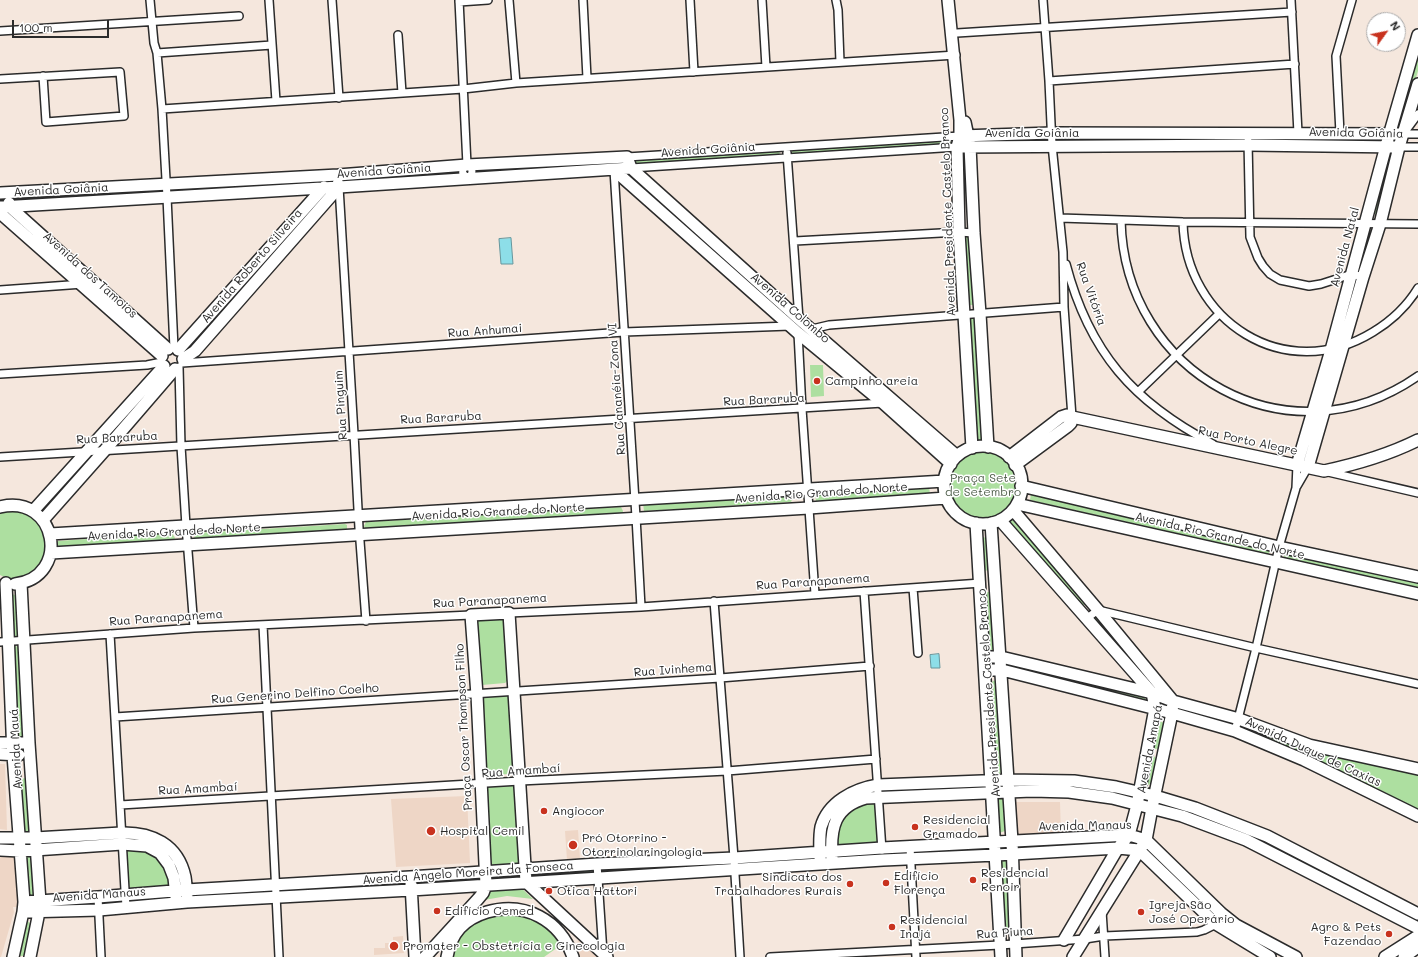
<!DOCTYPE html>
<html>
<head>
<meta charset="utf-8">
<style>
  body { margin:0 }
  #map { position:relative; width:1418px; height:957px; overflow:hidden; background:#f5e7dd; font-family:Mali,sans-serif }
  canvas { display:block }
  .north { position:absolute; left:1366px; top:12px; width:40px; height:40px; box-sizing:border-box; background:#fff; border:1px solid #aaa; border-radius:50%; rotate:57deg; font-size:11px; font-weight:700; line-height:16px; text-align:center; color:#2b2b2b }
  .north::after { content:''; display:block; margin:auto; width:14px; height:18px; background:#c8321e; clip-path:polygon(50% 0,100% 100%,50% 72%,0 100%) }
  .scale { position:absolute; left:12px; top:20px; width:97px; height:18px; box-sizing:border-box; border:2px solid #2b2b2b; border-top:0; padding-left:5px; font-size:12px; line-height:14px; white-space:nowrap; color:#2b2b2b; -webkit-text-stroke:3px #fff; paint-order:stroke }
</style>
</head>
<body>
<div id="map">
<canvas width="1418" height="957"></canvas>
<div class="north">N</div>
<div class="scale">100 m</div>
</div>
<script>
const ctx = document.querySelector('canvas').getContext('2d');
ctx.lineJoin = 'round';
function fill(path, color) { ctx.fillStyle = color; ctx.fill(path, 'evenodd'); }
function trace(path, color, width, dash) { ctx.strokeStyle = color; ctx.lineWidth = width; ctx.lineCap = dash ? 'butt' : 'round'; ctx.setLineDash(dash || []); ctx.stroke(path); }
function drawText(font, color, halo, rows, align = 'center') {
  ctx.font = font + ' Mali,sans-serif'; ctx.lineWidth = 3; ctx.setLineDash([]); ctx.textBaseline = 'middle'; ctx.strokeStyle = halo; ctx.fillStyle = color; for (const [text, x, y, turn = 0] of rows) {
    ctx.save(); ctx.translate(x, y); ctx.rotate((+turn || 0) * Math.PI / 180); ctx.textAlign = isNaN(turn) ? turn : align; if (halo) ctx.strokeText(text, 0, 0); ctx.fillText(text, 0, 0); ctx.restore();
  }
}
const built = new Path2D(`
  M0 764H5L7 830 0 829Z
  M467 796 470 863 396 867 391 799Z
  M1014 802H1060L1061 834H1015Z
  M578 830 580 859 567 860 565 831Z
  M0 856 14 857 19 907H13L14 912 1 957H0Z
  M403 936 404 953 374 955V948H385V943H393V937Z
  M578 939 598 957H579L577 945Z`);
const green = new Path2D(`
  M1418 50V71L1403 121 1398 120Z
  M1244 135V141L1056 142V136Z
  M1254 135H1380V142H1254Z
  M949 140 951 142 949 145 792 154V150Z
  M779 151 780 153 778 156 634 165 631 160Z
  M959 153H966L969 193 961 194Z
  M1386 155 1392 156 1376 214 1371 212Z
  M477 168H523L522 170 476 174 475 170Z
  M456 170 457 174 343 181 344 179Z
  M629 172 790 314 787 317 627 175Z
  M322 181V183L170 192V188Z
  M157 189 158 193 15 201 13 198Z
  M323 196 325 199 186 352 184 353 182 351Z
  M963 237H969L974 305H968Z
  M969 317H977L985 444H976Z
  M810 365H823L824 396 811 397Z
  M950 485a33 33 0 1 1 66 0a33 33 0 1 1-66 0Z
  M87 457 90 461 43 514 39 511Z
  M929 487 930 494 816 501 815 493Z
  M791 494 793 498 791 502 644 511 643 503Z
  M1031 494 1270 548 1269 554 1030 500Z
  M621 507 623 511 622 515 366 530 364 526 366 522Z
  M7 511C16 511 27 512 34 518 36 520 38 523 40 526 53 544 45 568 24 576 16 579 8 579 0 575V513Z
  M1013 518H1017L1086 603 1083 606 1009 523Z
  M345 524 347 525V530L195 540 194 538 196 533Z
  M172 533 175 538 174 541 57 548 56 545 58 541Z
  M982 537H984L987 540 989 570 984 571Z
  M1285 551 1418 582V588L1284 557Z
  M987 592H990L991 595 995 648 990 651 988 649 984 593Z
  M12 594 17 596 18 634 17 637 14 638 12 637Z
  M504 616 508 680 505 683 482 685 480 684 475 618Z
  M1096 616 1154 685 1152 686 1093 620Z
  M16 646 20 649 23 739H17L12 648Z
  M1008 663 1145 697V701L1007 668Z
  M996 680 998 682 1003 771 999 774 996 770 991 684 993 681Z
  M483 695H508L509 696 514 771 511 774 489 775 486 773 481 700Z
  M1158 721 1165 723 1161 748 1155 749 1152 746Z
  M1244 725 1302 747 1301 753 1242 728Z
  M1312 751 1418 775V813L1310 757 1309 754Z
  M1151 756H1154L1157 760 1152 783 1148 785 1146 784Z
  M24 778 26 779 30 832 29 833H23L20 781Z
  M982 783V790L883 794V787Z
  M511 785 515 787 520 861 517 865 493 866 491 862 486 790 489 786Z
  M997 798 1003 799 1005 831 999 833Z
  M876 802 878 841 877 843 838 845 836 843 837 827 841 819 856 804Z
  M1162 802C1211 816 1257 837 1303 860L1300 865 1160 807Z
  M1112 839 1113 845 1018 850V845Z
  M983 845 984 852 915 856V849Z
  M127 850C132 850 139 849 143 850 162 855 167 871 171 887L130 891 126 853Z
  M26 856H29L32 860 34 893 33 897H29Z
  M999 859H1004L1006 860 1010 932 1004 934Z
  M721 864 610 871 608 870 607 868 722 864Z
  M1313 865 1418 919V924L1311 869Z
  M590 869V874L534 878V873Z
  M401 882V887L286 891V889Z
  M518 885 533 899 507 896 484 900 493 887Z
  M517 913 546 925 560 942 561 945 544 957H450C467 919 478 917 517 913Z
  M25 921H28L31 925 25 954 23 956H20L18 954Z`);
const water = new Path2D(`
  M511 238 513 264H501L499 239Z
  M939 654 940 668H931L930 655Z`);
const street = new Path2D(`
  M150 0 154 43 157 53 162 109 167 197 174 348
  M269 0 276 101
  M332 0 339 98
  M459 0 467 165
  M509 0 516 83
  M583 0 587 78
  M690 0 694 72
  M762 0 766 67
  M836 0 838 10 840 62
  M1043 0 1049 81 1052 145 1063 252 1064 307 1072 417
  M1291 0 1298 133
  M459 2 488 0
  M0 31 239 16
  M957 33 1292 12
  M398 35 402 93
  M157 53 272 45
  M0 79 120 72 124 116 46 122 43 76
  M1049 81 1295 64
  M162 109 463 89 516 83 956 55
  M1407 129 1418 114
  M1340 133 1336 56 1352 0
  M1403 134H1418
  M1248 141 1250 237 1258 258 1263 266 1270 274 1280 280 1309 286 1321 284 1352 274 1363 277
  M1399 147H1418
  M787 153 799 319
  M627 157 960 136
  M467 165 471 167C473 172 472 175 468 178L463 174C462 170 463 168 467 165Z
  M631 168 957 147
  M614 170 636 517 641 607
  M339 187 354 434 359 528 366 621
  M1060 218 1183 222 1418 224
  M1121 220C1124 374 1289 466 1418 376
  M1183 222C1185 321 1285 386 1373 332 1391 321 1407 306 1418 288
  M795 241 959 232 974 233
  M1066 264C1089 352 1133 402 1213 444
  M0 290 83 284
  M812 329 829 325 1064 307
  M798 333 802 409 815 594
  M182 363 624 332 790 326
  M179 367 181 446 186 526 194 628
  M0 374 147 365 162 362
  M1138 392 1219 314
  M0 457 883 403
  M1328 472 1418 493
  M1297 486 1308 467
  M913 588 918 653
  M864 591 882 850
  M714 601 734 858 740 957
  M509 613 641 607 981 583
  M1086 619 1098 610 1256 648 1418 684
  M263 625 279 957
  M110 634 126 907
  M0 642 194 628 471 615
  M115 717 720 678 870 666
  M1235 731 1256 648 1279 547 1296 488 1297 465
  M120 805 520 781 727 771 876 759
  M910 847 916 957
  M597 864 603 953
  M98 897 101 957
  M1102 911 1105 957
  M770 957 1000 945 1085 939 1104 936 1197 932 1204 930 1216 924`);
const secondary = new Path2D(`
  M948 0 960 120V136L957 147 959 232 972 448
  M965 122 970 146 974 233 980 314 988 447
  M961 136 1052 133 1403 134
  M964 147 1248 145 1399 147
  M614 170 798 333 883 403 951 464
  M0 193 338 175 467 165 627 157 631 168 799 319 957 456
  M9 203V206L168 349
  M0 207 339 187 631 168
  M0 213 162 356
  M178 350 324 187
  M183 359 195 351 339 187 338 184
  M1072 417 1324 471C1357 464 1388 455 1418 440
  M944 485a39 39 0 1 1 78 0a39 39 0 1 1-78 0Z
  M1009 457 1061 417 1067 415 1072 417 1071 423 1068 426 1015 465
  M1297 465 1331 350 1386 146 1418 35
  M1308 467 1363 277 1380 224 1399 147 1418 84
  M1021 486 1279 547 1418 577
  M1017 504 1418 594
  M0 507C57 493 72 577 15 584
  M1013 510 1098 610 1173 701 1172 713 1152 808 1146 840 1073 957
  M33 511 164 366
  M43 520 105 450 175 369
  M1000 520 1152 693 1155 708 1137 805 1129 835 1118 848 1064 940
  M976 523 1001 957
  M991 523 1012 841 1016 957
  M50 534 945 481
  M51 553 809 508 946 498
  M6 583 13 755 24 902 23 912 13 957
  M21 583 29 743 40 902 39 912 30 957
  M985 657H1001L1152 693 1173 701 1239 719 1309 745 1418 769
  M986 670H1002L1172 713 1235 731 1304 760 1418 816
  M0 743H29
  M0 754 19 755
  M0 838H35L121 833C151 832 178 844 185 877 186 883 186 889 187 895
  M0 850 20 851 122 844 147 846 160 853 169 865 174 878 176 897
  M820 858C820 848 819 837 821 827 828 802 854 789 878 785L1008 780 1074 781 1116 787 1155 796 1195 808 1267 836 1418 914
  M832 858C830 828 834 807 866 798L1032 791 1069 792 1112 798 1182 816 1246 840 1418 928
  M411 884 415 957
  M24 902 98 897 186 890 410 877 597 864 734 858 882 848 1129 835 1146 840 1221 913 1236 925 1296 957
  M23 912 99 910 187 902 411 890 883 860 996 855 1118 848 1139 850 1216 924 1270 957
  M425 957 478 899 483 893 486 885 477 695 471 615 509 613 526 882 607 957
  M447 957C451 933 464 919 487 912 525 901 560 920 573 957
  M1385 957 1418 936
  M1404 957 1418 947`);
const markers = [
  [817,381,4,"#c8321e"],
  [544,811,4,"#c8321e"],
  [915,827,4,"#c8321e"],
  [431,831,5,"#c8321e"],
  [573,845,5,"#c8321e"],
  [973,880,4,"#c8321e"],
  [886,883,4,"#c8321e"],
  [850,884,4,"#c8321e"],
  [549,891,4,"#c8321e"],
  [437,911,4,"#c8321e"],
  [1141,912,4,"#c8321e"],
  [892,927,4,"#c8321e"],
  [1389,934,4,"#c8321e"],
  [394,946,5,"#c8321e"]
];
const streetNames = [
  ["Avenida Goiânia",1032,133],
  ["Avenida Goiânia",1356,133,1],
  ["Avenida Goiânia",708,150,-4],
  ["Avenida Goiânia",384,171,-4],
  ["Avenida Goiânia",61,190,-3],
  ["Avenida Presidente Castelo Branco",948,212,-92],
  ["Avenida Natal",1345,247,-75],
  ["Avenida Roberto Silveira",252,266,-49],
  ["Avenida dos Tamoios",90,275,42],
  ["Rua Vitória",1091,294,70],
  ["Avenida Colombo",790,308,41],
  ["Rua Anhumai",485,331,-4],
  ["Rua Cananéia-Zona VI",617,389,-94],
  ["Rua Bararuba",764,400,-3],
  ["Rua Pinguim",341,405,-94],
  ["Rua Bararuba",441,418,-3],
  ["Rua Bararuba",117,438,-3],
  ["Rua Porto Alegre",1248,441,12],
  ["Avenida Rio Grande do Norte",821,493,-4],
  ["Avenida Rio Grande do Norte",498,512,-3],
  ["Avenida Rio Grande do Norte",174,532,-3],
  ["Avenida Rio Grande do Norte",1220,536,13],
  ["Rua Paranapanema",813,582,-4],
  ["Rua Paranapanema",490,601,-3],
  ["Rua Paranapanema",166,618,-4],
  ["Rua Ivinhema",673,670,-4],
  ["Avenida Presidente Castelo Branco",989,693,-94],
  ["Rua Generino Delfino Coelho",295,694,-4],
  ["Praça Oscar Thompson Filho",464,727,-93],
  ["Avenida Mauá",16,749,-93],
  ["Avenida Amapá",1150,749,-79],
  ["Avenida Duque de Caxias",1313,752,25],
  ["Rua Amambaí",521,771,-4],
  ["Rua Amambaí",198,789,-3],
  ["Avenida Manaus",1085,826,-1],
  ["Avenida Ângelo Moreira da Fonseca",468,873,-4],
  ["Avenida Manaus",99,895,-4],
  ["Rua Piuna",1005,933,-4]
];
const poiNames = [
  ["Campinho areia",825,381],
  ["Angiocor",552,811],
  ["Residencial",923,820],
  ["Gramado",923,834],
  ["Hospital Cemil",440,831],
  ["Pró Otorrino -",582,838],
  ["Otorrinolaringologia",582,852],
  ["Residencial",981,873],
  ["Renoir",981,887],
  ["Edifício",894,876],
  ["Florença",894,890],
  ["Sindicato dos",842,877,"right"],
  ["Trabalhadores Rurais",842,891,"right"],
  ["Otica Hattori",557,891],
  ["Igreja São",1149,905],
  ["José Operário",1149,919],
  ["Edifício Cemed",445,911],
  ["Residencial",900,920],
  ["Inajá",900,934],
  ["Agro & Pets",1381,927,"right"],
  ["Fazendao",1381,941,"right"],
  ["Promater - Obstetrícia e Ginecologia",403,946]
];
const parkNames = [
  ["Praça Sete",983,478],
  ["de Setembro",983,492]
];
fill(built, '#eed6c6');
fill(green, '#addfa0');
fill(water, '#8ddee8');
trace(water, '#66969c', 1);
trace(street, '#2b2b2b', 10);
trace(secondary, '#2b2b2b', 14);
trace(street, '#fff', 7);
trace(secondary, '#fff', 11);
for (const [x, y, r, color] of markers) { const dot = new Path2D(); dot.arc(x, y, r, 0, 2 * Math.PI); ctx.fillStyle = color; ctx.fill(dot); trace(dot, '#fff', 1.5); }
drawText('12px', '#2b2b2b', '#fff', streetNames);
drawText('12px', '#2b2b2b', '#fff', poiNames, 'left');
drawText('12px', '#52614e', '#fff', parkNames);
</script>
</body>
</html>
